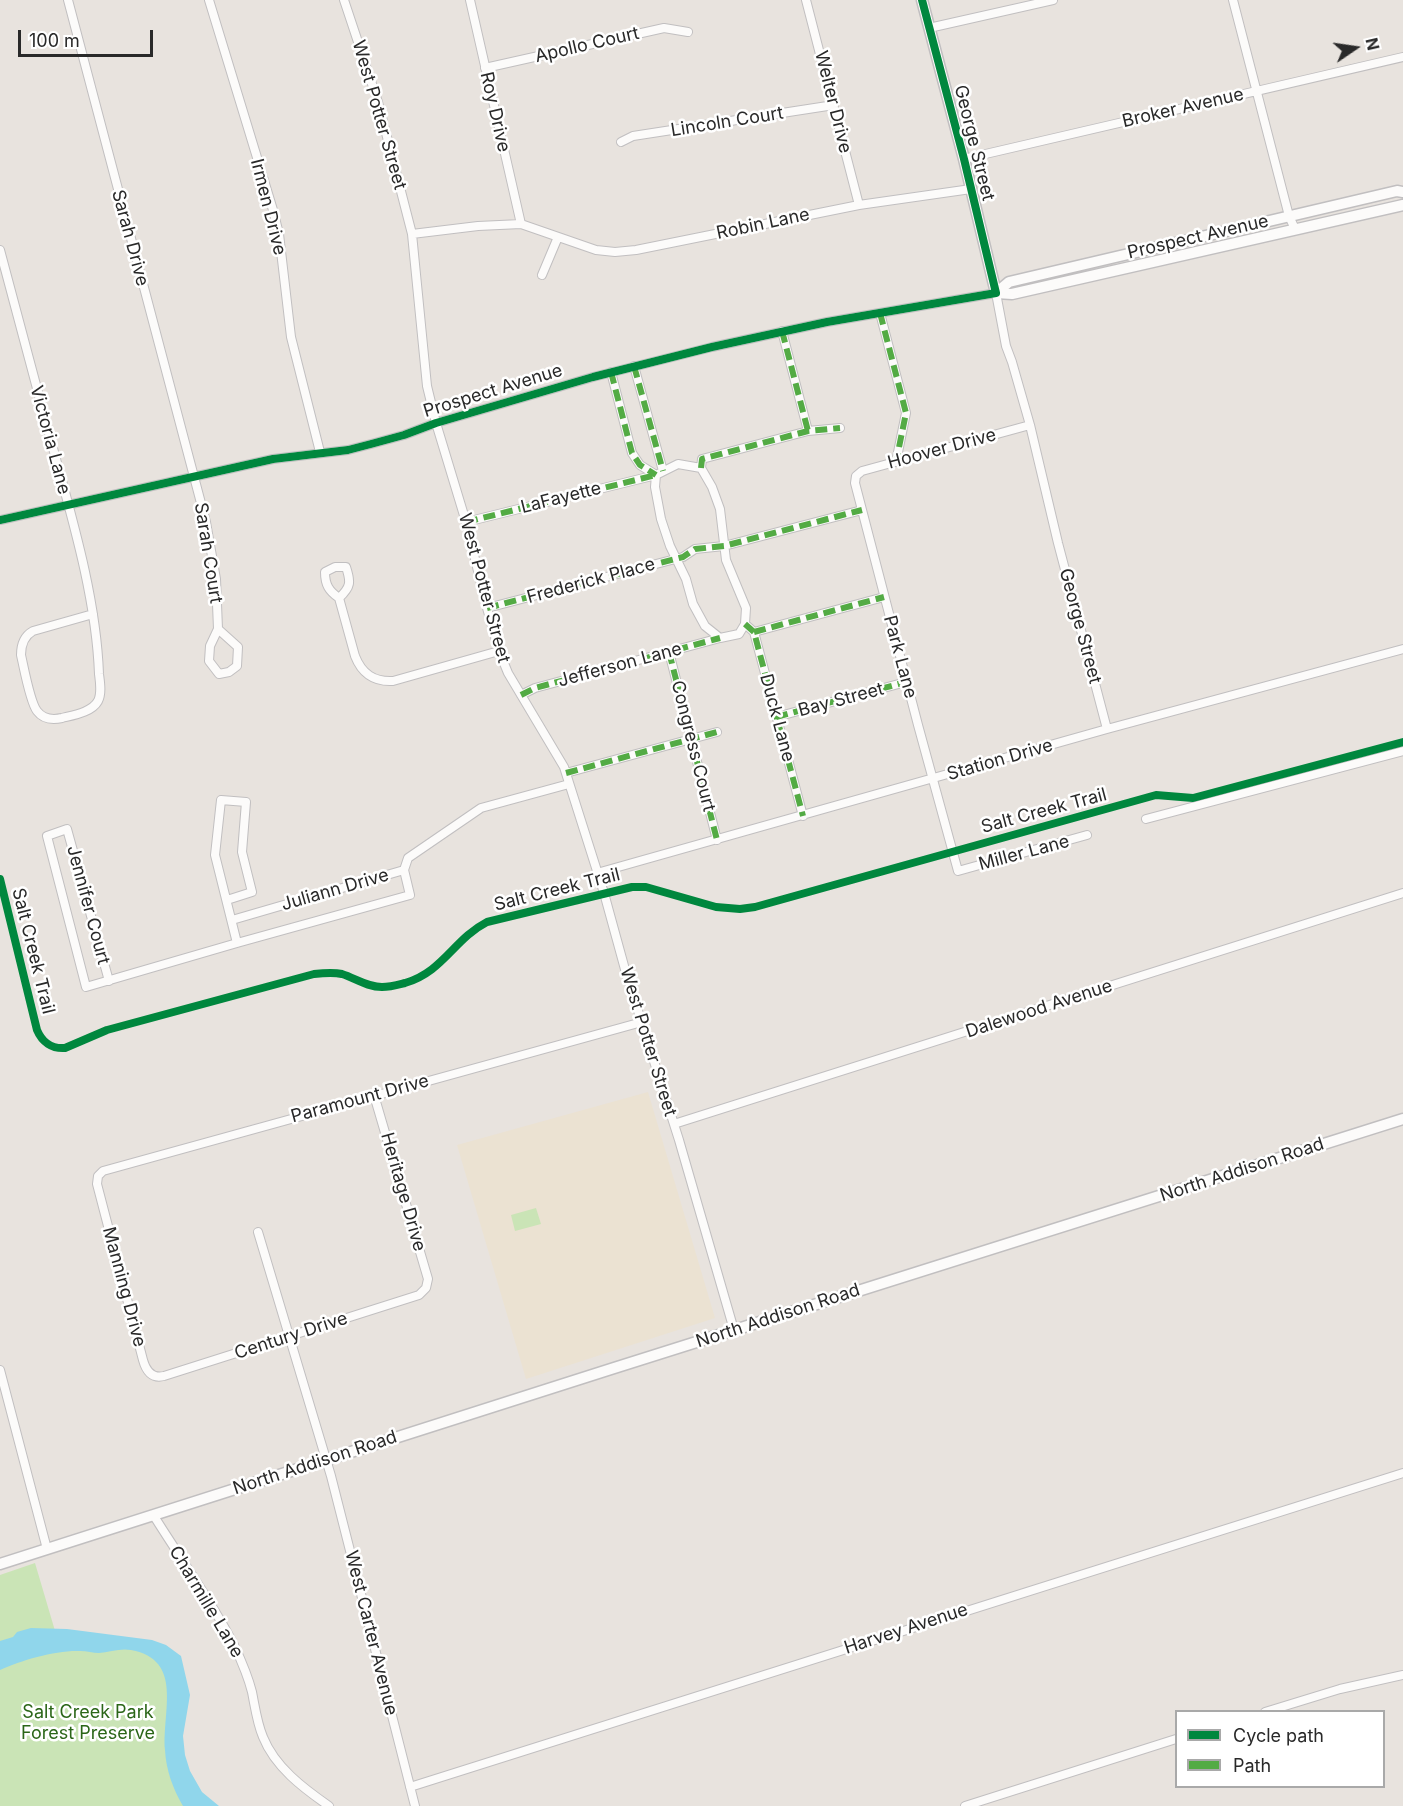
<!DOCTYPE html>
<html>
<head>
<meta charset="utf-8">
<style>
  body { margin:0 }
  #map { position:relative; width:1403px; height:1806px; overflow:hidden; background:#e8e3de; font-family:Inter,sans-serif }
  canvas { display:block }
  .legend { position:absolute; left:1175px; top:1710px; width:210px; height:78px; box-sizing:border-box; background:#fff; border:2px solid #a9a9a9; margin:0; padding:8px 10px; list-style:none; font-size:18px; color:#292929 }
  .legend li { display:flex; align-items:center; gap:12px; height:30px }
  .legend b { width:30px; border:2px solid #a9a9a9 }
  .north { position:absolute; left:1325px; top:18px; width:60px; height:60px; -webkit-text-stroke:4px #fff; paint-order:stroke; rotate:77deg; font-size:16px; font-weight:700; line-height:24px; text-align:center; color:#292929 }
  .north::after { content:''; display:block; margin:auto; width:21px; height:27px; background:#292929; clip-path:polygon(50% 0,100% 100%,50% 72%,0 100%) }
  .scale { position:absolute; left:18px; top:30px; width:135px; height:27px; box-sizing:border-box; border:3px solid #292929; border-top:0; padding-left:8px; font-size:18px; line-height:21px; white-space:nowrap; color:#292929; -webkit-text-stroke:4px #fff; paint-order:stroke }
</style>
</head>
<body>
<div id="map">
<canvas width="1403" height="1806"></canvas>
<ul class="legend">
<li><b style="height:8px;background:#00873e"></b>Cycle path</li>
<li><b style="height:8px;background:#53ab44"></b>Path</li>
</ul>
<div class="north">N</div>
<div class="scale">100 m</div>
</div>
<script>
const ctx = document.querySelector('canvas').getContext('2d');
ctx.lineJoin = 'round';
function fill(path, color) { ctx.fillStyle = color; ctx.fill(path, 'evenodd'); }
function trace(path, color, width, dash) { ctx.strokeStyle = color; ctx.lineWidth = width; ctx.lineCap = dash ? 'butt' : 'round'; ctx.setLineDash(dash || []); ctx.stroke(path); }
function drawText(font, color, halo, rows, align = 'center') {
  ctx.font = font + ' Inter,sans-serif'; ctx.lineWidth = 5; ctx.setLineDash([]); ctx.textBaseline = 'middle'; ctx.strokeStyle = halo; ctx.fillStyle = color; for (const [text, x, y, turn = 0] of rows) {
    ctx.save(); ctx.translate(x, y); ctx.rotate((+turn || 0) * Math.PI / 180); ctx.textAlign = isNaN(turn) ? turn : align; if (halo) ctx.strokeText(text, 0, 0); ctx.fillText(text, 0, 0); ctx.restore();
  }
}
const education = new Path2D(`
  M648 1092 715 1318 526 1379 457 1145Z`);
const green = new Path2D(`
  M536 1208 541 1224 515 1231 511 1215Z
  M35 1563 58 1641 91 1640 162 1655 174 1719 197 1806H0V1575Z`);
const water = new Path2D(`
  M31 1628 67 1629 152 1640 166 1645 181 1656 190 1695 183 1736 185 1755 190 1771 202 1792 219 1806H183C173 1789 166 1770 165 1750 162 1711 184 1660 131 1650 121 1648 109 1652 99 1653 93 1653 87 1651 80 1651 56 1650 22 1660 0 1670V1641L13 1637 17 1632Z`);
const street = new Path2D(`
  M68 0 206 522 216 579 218 629 210 646 209 661 219 674 229 672 237 666 238 647 218 629
  M209 0 273 210 279 234 291 337 320 452
  M344 0 378 102 412 234 427 386 436 423 466 522 487 608 499 651 508 673 564 767 604 893 626 973 679 1140 734 1330
  M470 0 521 224
  M806 0 859 205
  M1233 0 1289 216 1295 229
  M929 28 1053 0
  M485 68 664 28 688 32
  M621 142 633 136 834 105
  M964 159 1403 57
  M412 234 478 226 521 224 596 250 615 252 636 250 859 205 971 189
  M0 250C16 309 31 367 47 426 68 505 96 592 99 674 100 682 102 693 98 701 92 712 74 715 62 718 53 720 43 719 37 711 30 702 24 668 21 655 21 644 24 636 33 631L93 614
  M542 275 558 237
  M880 313 906 413 896 462
  M782 331 808 431
  M634 366 663 471
  M611 372 632 453 640 465 656 475
  M1030 425 862 471 856 476 855 483 918 725 958 871 1087 835
  M701 468 702 459 808 431 840 428
  M0 520 273 459 348 450 371 444 404 435 436 423 593 377 712 347 827 322 996 293 1006 346 1012 362 1030 425 1058 543 1107 729
  M466 522 656 475 678 464 701 468 712 487 720 509 726 560 746 608 745 624 739 634 720 638 705 626 693 604 686 579 670 546 661 519 655 487 656 475
  M339 598C329 591 325 585 325 572L335 567H346C351 582 351 587 339 598L355 656C362 674 374 682 393 681L499 651
  M487 608 683 557 695 549 724 546 862 510
  M745 624 754 632 803 816
  M754 632 884 597
  M669 652 717 840
  M521 695 535 688 720 638
  M776 717 906 682
  M566 773 717 732
  M1146 819 1403 751
  M597 873 1107 729 1403 649
  M232 920 404 870 408 858 481 808 569 784
  M237 943 410 895 404 870
  M109 981 67 829 47 836 86 987 237 943 215 855 221 800 246 802 242 852 252 892 227 900
  M374 1095 428 1279 426 1288 419 1295 164 1376C152 1379 146 1371 143 1360L97 1184 98 1176 103 1171 642 1022
  M674 1124 1403 893
  M258 1232 331 1476 415 1806
  M0 1370 47 1549
  M154 1516C180 1558 211 1600 234 1645 241 1660 248 1676 252 1692 255 1707 257 1723 263 1737 275 1767 303 1788 329 1806
  M1265 1712 1340 1689 1403 1675
  M410 1787 1403 1473
  M965 1806 1176 1739`);
const secondary = new Path2D(`
  M922 0 964 159 996 293
  M996 293 1009 282 1397 191 1403 192
  M996 293 1012 294 1403 205
  M0 1564 611 1369 1403 1119`);
const quiet = new Path2D(`
  M880 313 906 413 896 462
  M782 331 808 431
  M634 366 663 471
  M611 372 632 453 640 465 656 475
  M701 468 702 459 808 431 840 428
  M466 522 656 475
  M487 608 683 557 695 549 724 546 862 510
  M745 624 754 632 803 816
  M754 632 884 597
  M669 652 717 840
  M521 695 535 688 720 638
  M776 717 906 682
  M566 773 717 732`);
const cycleway = new Path2D(`
  M0 520 273 459 348 450 371 444 404 435 436 423 593 377 712 347 827 322 996 293 964 159 922 0
  M0 879 37 1030C42 1042 52 1049 65 1048L107 1030 314 974C323 973 333 972 342 974 355 978 367 987 382 987 390 987 397 985 405 983 443 972 454 939 487 922L632 887H646L716 907 740 909 755 907 1156 795 1193 798 1403 742`);
const streetNames = [
  ["Apollo Court",587,45,-13],
  ["Welter Drive",833,102,76],
  ["Broker Avenue",1183,108,-13],
  ["Roy Drive",495,112,77],
  ["West Potter Street",379,115,74],
  ["Lincoln Court",727,122,-9],
  ["George Street",974,143,76],
  ["Irmen Drive",268,207,76],
  ["Robin Lane",763,224,-12],
  ["Prospect Avenue",1198,237,-13],
  ["Sarah Drive",130,238,75],
  ["Prospect Avenue",493,391,-17],
  ["Victoria Lane",50,440,75],
  ["Hoover Drive",942,449,-15],
  ["LaFayette",561,498,-14],
  ["Sarah Court",208,553,81],
  ["Frederick Place",591,581,-15],
  ["West Potter Street",484,588,75],
  ["George Street",1080,626,75],
  ["Park Lane",900,657,75],
  ["Jefferson Lane",620,665,-15],
  ["Bay Street",841,700,-15],
  ["Duck Lane",777,718,75],
  ["Congress Court",693,746,76],
  ["Station Drive",1000,760,-16],
  ["Salt Creek Trail",1044,811,-15],
  ["Miller Lane",1024,853,-15],
  ["Juliann Drive",335,890,-16],
  ["Salt Creek Trail",557,890,-14],
  ["Jennifer Court",88,905,75],
  ["Salt Creek Trail",33,951,76],
  ["Dalewood Avenue",1039,1009,-18],
  ["West Potter Street",648,1042,73],
  ["Paramount Drive",360,1099,-15],
  ["North Addison Road",1242,1170,-18],
  ["Heritage Drive",403,1192,74],
  ["Manning Drive",124,1287,75],
  ["North Addison Road",778,1316,-18],
  ["Century Drive",291,1336,-18],
  ["North Addison Road",315,1463,-18],
  ["Charmille Lane",206,1602,59],
  ["Harvey Avenue",906,1629,-18],
  ["West Carter Avenue",371,1633,76]
];
const parkNames = [
  ["Salt Creek Park",88,1713],
  ["Forest Preserve",88,1734]
];
fill(education, '#ebe2d2');
fill(green, '#cae4b6');
fill(water, '#90d6eb');
trace(street, '#c1bfc0', 10);
trace(secondary, '#c1bfc0', 13);
trace(street, '#fcfbfa', 8);
trace(secondary, '#fcfbfa', 10);
trace(quiet, '#53ab44', 6, [12, 6]);
trace(cycleway, '#00873e', 8);
drawText('18px', '#292929', '#fff', streetNames);
drawText('18px', '#2b6618', '#fff', parkNames);
</script>
</body>
</html>
